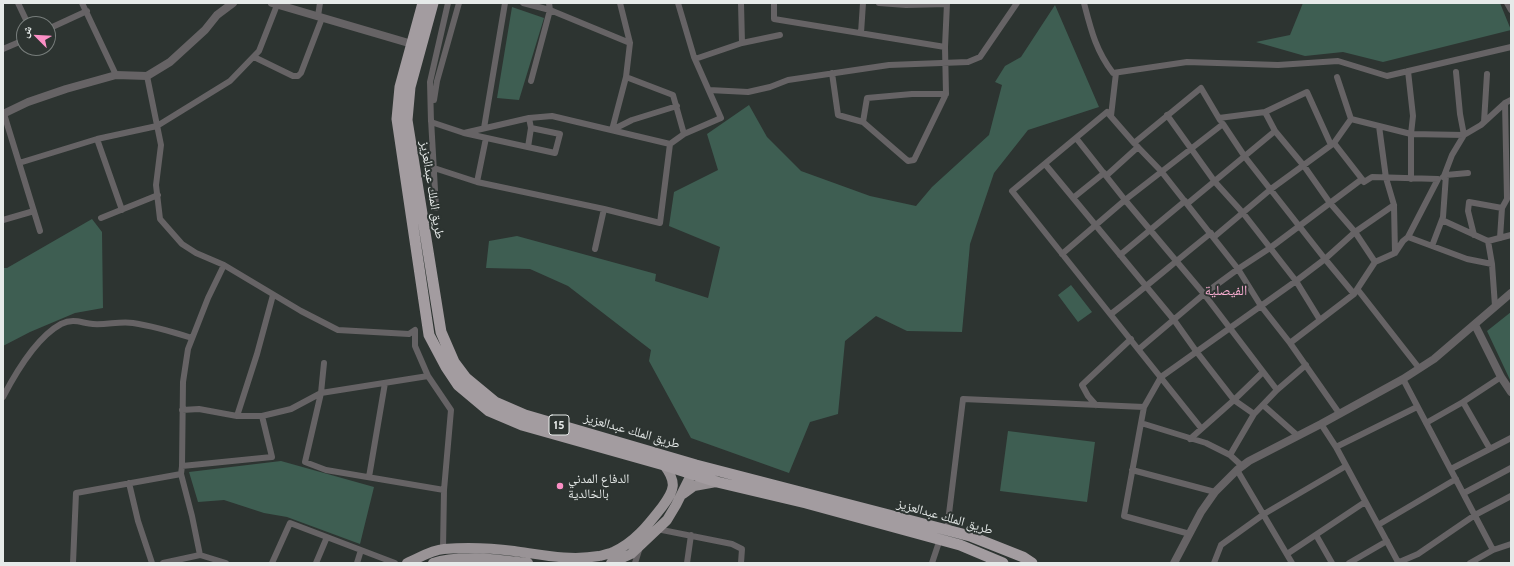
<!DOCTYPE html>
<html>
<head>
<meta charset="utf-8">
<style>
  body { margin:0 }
  #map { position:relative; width:1514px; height:566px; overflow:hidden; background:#2d3431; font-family:Cabin,"Noto Naskh Arabic",sans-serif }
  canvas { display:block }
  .frame { position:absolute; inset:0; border:4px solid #e6eae9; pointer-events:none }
  .north { position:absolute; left:16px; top:16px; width:40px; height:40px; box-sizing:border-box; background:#2d3431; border:1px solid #777d7b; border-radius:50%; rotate:294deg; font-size:11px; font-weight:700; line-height:16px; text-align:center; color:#e6eae9 }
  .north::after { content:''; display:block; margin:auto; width:14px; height:18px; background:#fb8fc5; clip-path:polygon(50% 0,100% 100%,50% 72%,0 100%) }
</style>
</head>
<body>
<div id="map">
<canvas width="1514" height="566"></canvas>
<div class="frame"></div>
<div class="north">ش</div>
</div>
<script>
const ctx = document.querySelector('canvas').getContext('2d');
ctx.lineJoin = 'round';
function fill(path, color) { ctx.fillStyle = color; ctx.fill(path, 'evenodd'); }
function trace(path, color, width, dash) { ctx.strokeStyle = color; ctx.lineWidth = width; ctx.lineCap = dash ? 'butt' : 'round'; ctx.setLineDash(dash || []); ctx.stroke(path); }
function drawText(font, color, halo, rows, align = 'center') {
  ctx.font = font + ' Cabin,"Noto Naskh Arabic",sans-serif'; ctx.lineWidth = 4; ctx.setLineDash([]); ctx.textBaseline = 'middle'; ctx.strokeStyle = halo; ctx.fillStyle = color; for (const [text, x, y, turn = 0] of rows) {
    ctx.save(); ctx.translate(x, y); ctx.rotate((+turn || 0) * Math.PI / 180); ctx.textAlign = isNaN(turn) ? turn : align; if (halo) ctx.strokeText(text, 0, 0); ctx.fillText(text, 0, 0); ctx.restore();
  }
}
const green = new Path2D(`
  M1303 3H1500L1511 30 1383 62 1343 52 1305 56 1256 42 1290 35Z
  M1055 5 1099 107 1028 130 994 173 970 244 962 332 907 331 876 316 845 341 838 414 810 422 789 473 691 438 649 361 651 350 568 286 530 269 486 268 489 241 517 236 656 274 655 281 708 298 720 247 669 226 674 192 718 170 707 134 749 105 767 137 801 171 870 196 916 206 932 187 989 135 1002 85 995 82 1005 66 1021 57Z
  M512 7 544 18 519 100 497 98Z
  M92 219 102 232 103 308 75 313 30 332 3 346V268H7Z
  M1071 285 1092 312 1078 322 1058 295Z
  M1511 312V382L1487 331Z
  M1008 431 1095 442 1087 502 1000 491Z
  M281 461 374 487 360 544 287 517 264 513 224 500 198 502 189 472Z`);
const minor = new Path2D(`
  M18 3 28 24
  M82 3 116 75
  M448 3 430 82 431 122 464 133 555 153 560 134 531 128
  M523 3 550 10 630 43
  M741 3 742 43
  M774 3V19L945 47
  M879 3 906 5
  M906 3V5L947 4
  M1084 3C1091 30 1096 51 1113 73L1187 62 1278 65 1338 61 1387 76 1511 47
  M1507 3 1511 10
  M318 16 320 3
  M48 29 87 11
  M861 33 863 3
  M3 49 24 40
  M254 57 293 76H298L301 73 322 18
  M695 59 742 43 780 35
  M1408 71 1413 116 1411 134V179
  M832 73 838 115 863 122 908 161 914 160 946 94 945 47 947 3
  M147 76 161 145 156 185 160 219 182 244 196 253 224 265
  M626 77 673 95 684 134
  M1337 77 1351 119 1411 134 1464 135 1460 114 1456 72
  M531 81 550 10 549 3
  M709 90 748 92 770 87 788 80 889 65 968 62 980 57 1017 3
  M434 100 437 81 459 3
  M1265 112 1275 131 1304 166 1330 203 1355 232 1375 262
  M4 114 40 231
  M1167 115 1215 182 1243 213 1296 281 1320 320
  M1111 116 1116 73
  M1219 118 1265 112 1307 92 1331 145
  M431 119 436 208
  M863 122 867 98 912 94H946
  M1484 122 1487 74
  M1379 126 1386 178 1394 205 1395 253
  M484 128 505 3
  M612 130 626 77 630 43 620 3
  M612 130 632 120 677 106
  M464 133 529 118 552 116 670 144 684 134 721 118 694 57 678 3
  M1076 138 1125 200 1204 294 1277 390
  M97 139 122 210
  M1134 143 1201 88 1220 120
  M1334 143 1362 179
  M528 147 531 128 529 118
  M19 163 97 139 157 126 230 81 259 51 277 5
  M1045 164 1174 320 1196 351 1234 400 1254 414
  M434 168 477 182 604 209 660 223 670 144
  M1106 176 1138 147
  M1444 176 1452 155 1464 135 1481 125 1505 103 1511 100
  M1443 177 1446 175 1468 173
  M477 182 486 138
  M1073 198 1104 173
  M1187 204 1275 131
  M101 218 158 195
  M3 220 34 211
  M1442 220 1488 241 1511 235
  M1474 235 1468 211 1469 202 1502 208 1507 199 1505 103
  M1214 237 1271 189 1334 143 1351 119
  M1408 237 1467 259 1492 264
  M1500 238 1502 208
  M1488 241 1492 264 1495 306
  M1432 246 1443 217 1446 175
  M595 249 604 209
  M1062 254 1125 200 1223 124 1245 157 1325 259 1354 294
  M1120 255 1185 201
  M1358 290 1419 368
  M1111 314C1145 288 1177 260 1211 233
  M1139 349 1204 294 1238 269 1270 248 1362 179 1364 182 1372 177 1438 179 1408 237 1403 241 1395 253 1375 262 1354 294 1290 343
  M324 363 321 393 305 462 326 470 444 490
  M1403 379 1493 550
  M3 397C15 374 37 337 61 324 74 318 81 323 93 324 107 325 120 321 133 323 153 326 173 332 192 338
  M1463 402 1490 449
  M1096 405 1088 396 1082 385 1131 339
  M1263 405 1298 436
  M182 410 199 409 237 416H262L291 409 321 393 428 376
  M237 416 257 354 273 295
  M1141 423 1144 407 1161 377 1296 281 1325 259 1355 232 1394 205
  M1426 423 1463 402 1501 377
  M1321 424 1336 447 1398 562
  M1201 428 1012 191 1107 112 1134 143 1161 171 1238 269 1261 306 1290 343 1339 413
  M1190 439 1234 400 1263 372
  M1336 447 1417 407
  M1230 455 1254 414 1277 390 1306 365
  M182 466 183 382 188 349 208 298 224 265 301 311 338 330 409 334 415 330V346L428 376 451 410 444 490 443 549
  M1451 469 1511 438
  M1132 470 1215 492
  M1237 470 1292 563
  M369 477 385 383
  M129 483 138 521 152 563
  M1464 493 1511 468
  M1378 525 1456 479
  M657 529 732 544 742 549 741 563
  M947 530 963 399 1144 407
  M1190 534 1124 516 1141 423 1206 443 1230 455 1242 466
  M1316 535 1332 563
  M1287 554 1365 502
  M200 555 192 516 181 474 182 466 272 457 262 416
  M73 563 76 493 181 474
  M163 563 200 555 226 563
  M272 563 290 523 395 563
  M316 563 327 537
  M357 563 361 550
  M635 563 640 547
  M687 563 691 535
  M932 563 940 539
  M1214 563 1221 545 1264 514 1346 466
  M1349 563 1387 541
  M1397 563 1418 554 1475 515 1511 496
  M1470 563 1493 550 1511 544`);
const tertiary = new Path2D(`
  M272 3 412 44
  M3 114 28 102 66 89 116 75 147 76 170 62 205 30 217 15 233 3
  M1475 325 1501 377 1511 392
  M1174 563 1201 512 1215 492 1237 470 1249 461 1321 424 1403 379 1434 359 1511 293`);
const primary = new Path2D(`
  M683 494 694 486 716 482
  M407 563C419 558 431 550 444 549 467 547 491 548 514 551 543 555 570 561 599 556 603 555 609 554 613 552 634 543 648 525 662 507 675 490 677 482 664 465
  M433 563C460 554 500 560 528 563
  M611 563 631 554 667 520 676 505 695 467`);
const trunk = new Path2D(`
  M423 3 400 87 397 119 429 335 446 367 458 385 489 411 522 425 664 465 717 482 806 503 960 545 1003 563
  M433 3 410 87 407 120 441 332 454 362 466 378 495 402 525 415 696 465 970 536 1023 557 1032 563`);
const markers = [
  [560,486,4,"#fb8fc5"]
];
const shields = [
  [559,425,20]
];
const shieldNames = [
  ["15",559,425]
];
const streetNames = [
  ["طريق الملك عبدالعزيز",432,190,81],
  ["طريق الملك عبدالعزيز",632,431,16],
  ["طريق الملك عبدالعزيز",945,517,16]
];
const poiNames = [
  ["الدفاع المدني",568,479],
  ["بالخالدية",568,494]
];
const neighbourhoodNames = [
  ["الفيصلية",1226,291]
];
fill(green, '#3e5e52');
trace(minor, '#666365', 6);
trace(tertiary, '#666365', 8);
trace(primary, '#999396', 10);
trace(trunk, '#a39ca0', 11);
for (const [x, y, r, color] of markers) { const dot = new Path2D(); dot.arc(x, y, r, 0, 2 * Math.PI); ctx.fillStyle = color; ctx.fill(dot); trace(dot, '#2d3431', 1.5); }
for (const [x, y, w] of shields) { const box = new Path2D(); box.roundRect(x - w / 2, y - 10, w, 20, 3); ctx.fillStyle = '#2d3431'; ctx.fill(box); trace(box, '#e6eae9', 1); }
drawText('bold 12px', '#e6eae9', null, shieldNames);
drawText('13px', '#e6eae9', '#2d3431', streetNames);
drawText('13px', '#e6eae9', '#2d3431', poiNames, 'left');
drawText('14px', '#fdb0d5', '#2d3431', neighbourhoodNames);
</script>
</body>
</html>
